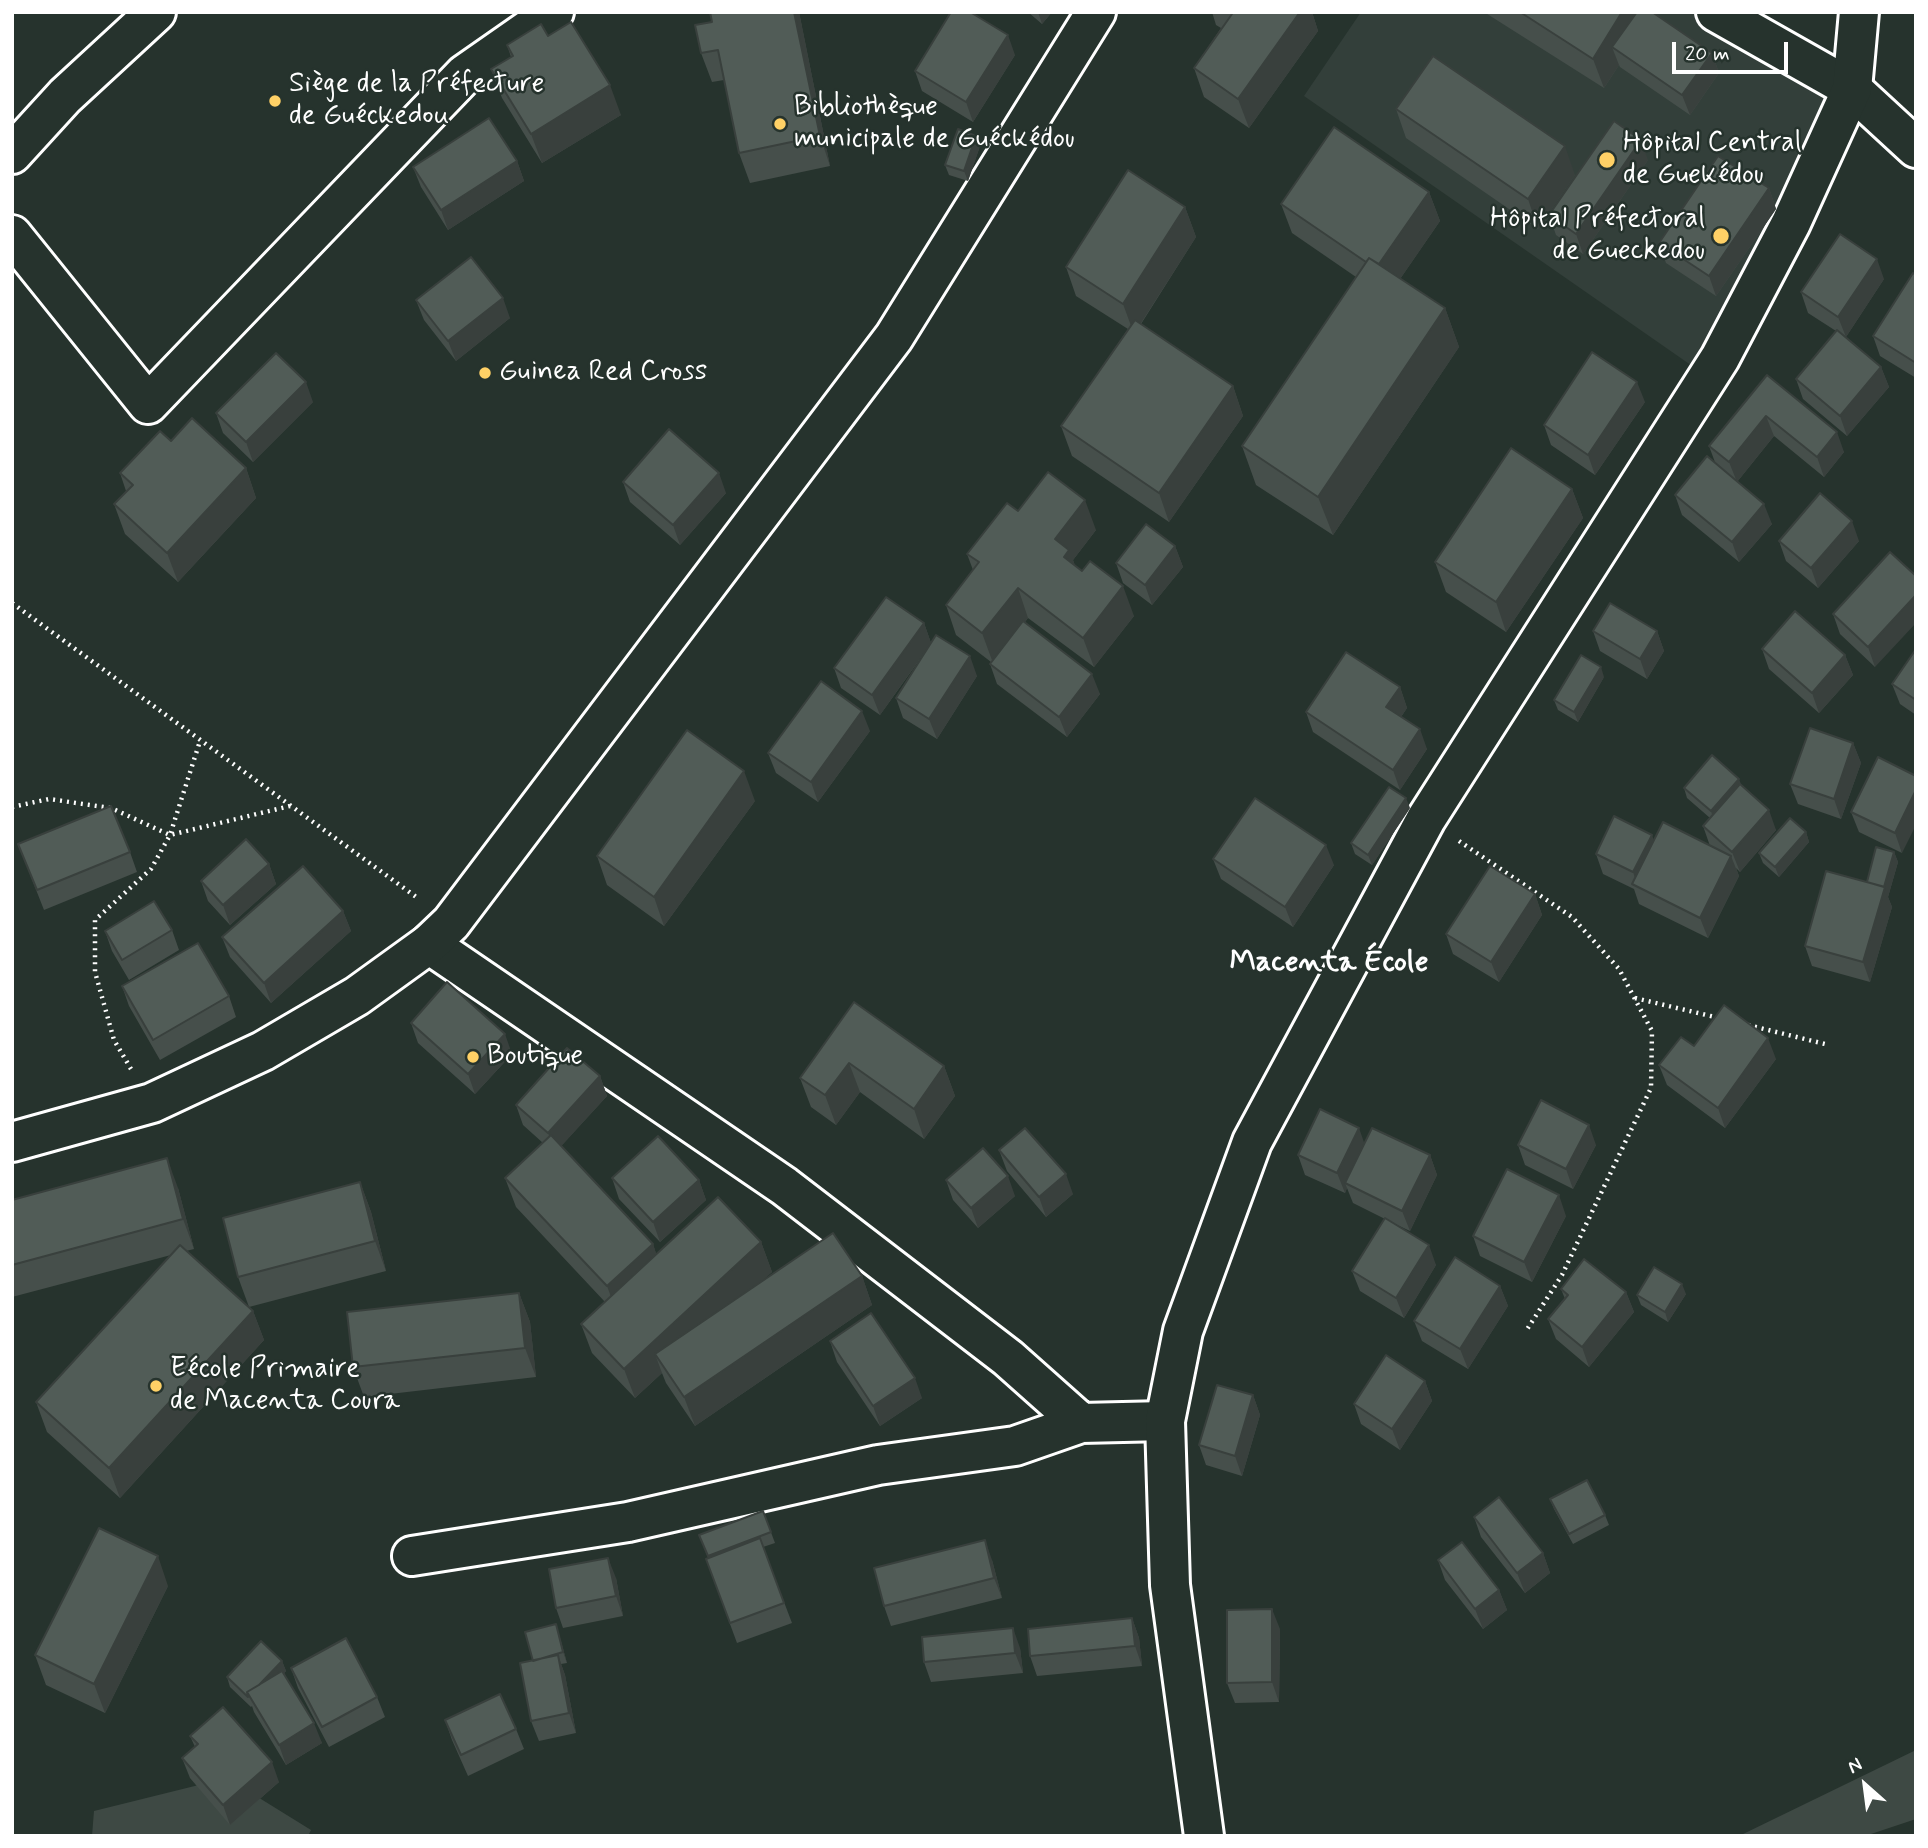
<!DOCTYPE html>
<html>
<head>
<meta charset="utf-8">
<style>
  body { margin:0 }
  #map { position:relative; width:1928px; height:1848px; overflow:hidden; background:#26332d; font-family:Mynerve,sans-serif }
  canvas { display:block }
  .frame { position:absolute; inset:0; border:14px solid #fff; pointer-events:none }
  .north { position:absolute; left:1830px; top:1750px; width:70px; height:70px; -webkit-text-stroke:5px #26332d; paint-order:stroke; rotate:332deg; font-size:19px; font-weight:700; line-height:28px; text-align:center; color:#fff }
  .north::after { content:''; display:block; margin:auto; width:24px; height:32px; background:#fff; clip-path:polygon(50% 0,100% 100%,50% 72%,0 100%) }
  .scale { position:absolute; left:1672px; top:42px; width:116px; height:32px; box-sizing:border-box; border:4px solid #fff; border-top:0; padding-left:9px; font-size:21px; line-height:24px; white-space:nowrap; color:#fff; -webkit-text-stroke:5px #26332d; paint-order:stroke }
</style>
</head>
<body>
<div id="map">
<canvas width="1928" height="1848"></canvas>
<div class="frame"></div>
<div class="north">N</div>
<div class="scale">20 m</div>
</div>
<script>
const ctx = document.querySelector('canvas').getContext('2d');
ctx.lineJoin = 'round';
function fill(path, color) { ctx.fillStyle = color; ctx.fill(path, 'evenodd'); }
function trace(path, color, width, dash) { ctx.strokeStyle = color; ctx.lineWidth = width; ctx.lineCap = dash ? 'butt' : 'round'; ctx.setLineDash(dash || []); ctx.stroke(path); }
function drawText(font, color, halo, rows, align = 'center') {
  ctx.font = font + ' Mynerve,sans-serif'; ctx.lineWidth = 5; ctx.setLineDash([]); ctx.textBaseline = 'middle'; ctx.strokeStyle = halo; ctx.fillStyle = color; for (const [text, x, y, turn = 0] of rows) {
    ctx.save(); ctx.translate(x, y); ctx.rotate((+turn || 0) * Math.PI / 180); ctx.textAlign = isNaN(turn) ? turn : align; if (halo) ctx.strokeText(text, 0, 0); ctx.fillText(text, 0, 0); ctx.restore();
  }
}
const built = new Path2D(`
  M1361 12H1716L1852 89 1708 377 1304 96Z`);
const green = new Path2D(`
  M1916 1750V1819L1865 1836H1739Z
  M227 1778 311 1830 308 1836H92L94 1811Z`);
const path = new Path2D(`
  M12 603 419 899
  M12 807 49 799 111 808 170 835 290 806
  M1459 841 1572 917 1619 969 1652 1031 1651 1088 1562 1275 1526 1331
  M1635 998 1719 1018
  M1748 1025 1829 1045
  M131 1069 114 1040 95 972V920L151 869 170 835 200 741`);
const minor = new Path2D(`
  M1716 12 1852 89 1916 148
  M12 154 65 96 156 12
  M12 235 148 404 465 74 554 12
  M429 944 784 1186 1008 1358 1081 1423 1165 1421
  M412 1556 628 1522 878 1465 1015 1446 1081 1423`);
const primary = new Path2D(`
  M12 1142 152 1103 263 1051 357 996 429 944 451 923 894 337 1096 12
  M1204 1836 1170 1585 1165 1421 1183 1331 1252 1142 1426 819 1720 358 1791 223 1852 89 1859 12`);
const wall = new Path2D(`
  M799 12 830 166 750 183 739 153 724 80 712 82 701 53Z
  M1028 12H1052L1042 24Z
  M1212 12H1312L1318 31 1249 128 1204 97 1194 68 1221 28 1216 25Z
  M1484 12H1652L1712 53 1719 73 1690 115 1620 67 1619 65 1604 88Z
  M548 36 621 115 542 163 502 98 491 69 511 57 507 45Z
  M1015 55 973 122 922 91 915 71Z
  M1396 109 1575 175 1538 229 1406 138Z
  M976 136 980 146 968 181 949 175 945 165Z
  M1648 160 1583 254 1556 235 1549 215Z
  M517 161 524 181 448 230 421 187 413 167Z
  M1769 188 1776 209 1716 296 1666 263 1659 243Z
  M1429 192 1440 221 1400 279 1445 308 1459 347 1333 535 1256 485 1242 446 1356 277 1292 233 1281 204Z
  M1185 207 1196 237 1141 324 1233 386 1243 416 1169 522 1072 456 1061 426 1128 329 1076 296 1066 267Z
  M1916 275V378L1880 356 1873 336Z
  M1884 279 1846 337 1881 367 1889 387 1847 436 1803 399 1796 379 1836 331 1808 313 1801 292Z
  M416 300 510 318 456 361 424 320Z
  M1767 375 1844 452 1824 477 1774 436 1737 482 1772 524 1739 562 1682 515 1675 495 1716 465 1709 446Z
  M313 402 253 462 223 433 216 413Z
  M1645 402 1595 475 1551 445 1544 425Z
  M171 441 246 468 256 498 178 582 125 534 114 504 126 491 120 473Z
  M623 482 726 493 680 545 630 502Z
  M1572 489 1583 518 1506 632 1446 592 1435 562Z
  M1018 511 1096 530 1073 560 1075 566 1134 616 1094 667 1028 618 1025 622 1100 694 1067 737 997 684 990 664 991 662 956 635 946 605 973 570 967 554Z
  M1779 541H1859L1818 588 1786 561Z
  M1175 546 1183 567 1152 605 1123 583 1116 563Z
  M1890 552 1875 667 1840 634 1833 614Z
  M924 623 931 643 977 676 937 739 903 718 896 698 928 648 880 715 841 688 834 668Z
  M1593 631H1657L1664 651 1647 679 1600 651Z
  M1762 649 1845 655 1853 675 1819 713 1769 669Z
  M1916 649V715L1900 704 1892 684Z
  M1604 677 1578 722 1558 710 1554 700Z
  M1400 687 1407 708 1401 717 1427 749 1400 790 1313 732 1306 712Z
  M870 731 818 802 776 773 768 753Z
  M1853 743 1861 763 1841 819 1798 804 1790 784Z
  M1878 757 1902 853 1859 832 1851 812Z
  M1742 786 1776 830 1740 872 1736 868 1739 876 1708 938 1639 904 1634 889 1603 874 1596 854 1654 840 1710 846 1703 826 1710 818 1687 798 1684 788Z
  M755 801 664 926 607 885 597 856Z
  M1410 808 1372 865 1355 854 1351 843Z
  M1806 832 1809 842 1779 877 1763 863 1759 853Z
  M18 844 130 852 137 872 44 910Z
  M1894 852 1898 862 1888 897 1892 907 1870 982 1812 966 1805 946 1867 882Z
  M1213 859 1334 865 1293 927 1221 879Z
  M269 864 276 884 230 925 208 901 201 881Z
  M1535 894 1542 915 1499 982 1453 954 1446 934Z
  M343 911 351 931 271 1003 230 957 222 937Z
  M172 930 179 950 129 980 112 951 105 931Z
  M122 986 229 996 236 1017 160 1060 129 1006Z
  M854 1002 944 1066 955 1096 924 1139 860 1092 836 1125 811 1107 800 1078Z
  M411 1023 512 1054 475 1094 418 1043Z
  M1776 1059 1725 1128 1667 1085 1659 1065Z
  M600 1076 607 1096 561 1146 653 1244 656 1254 761 1242 772 1272 759 1283 862 1276 872 1305 695 1426 666 1383 662 1373 635 1398 592 1353 581 1324 605 1302 516 1207 505 1178 543 1143 523 1125 516 1105Z
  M1365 1143 1430 1155 1437 1175 1410 1231 1395 1224 1436 1265 1404 1318 1360 1291 1352 1271 1385 1219 1353 1203 1347 1188 1345 1193 1305 1175 1298 1155Z
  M1518 1145H1596L1573 1189 1525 1165Z
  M999 1150 1073 1194 1046 1217 1007 1171Z
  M612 1178 699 1180 706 1200 660 1242 619 1199Z
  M946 1180 1015 1196 978 1228 953 1200Z
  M360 1182 371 1212 386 1271 249 1307 238 1277Z
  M178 1188 194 1249 186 1251 253 1311 264 1340 120 1498 47 1432 36 1402 171 1255 12 1297V1200Z
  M1566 1216 1532 1282 1480 1256 1473 1236Z
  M1500 1286 1508 1306 1468 1369 1422 1341 1414 1321Z
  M1561 1289 1626 1292 1634 1312 1589 1367 1556 1339 1548 1319 1565 1299Z
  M519 1293 530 1322 536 1377 364 1397 353 1367Z
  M1686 1294 1668 1322 1641 1305 1637 1295Z
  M830 1341 922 1398 880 1426 837 1362Z
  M1425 1381 1432 1401 1400 1450 1361 1424 1354 1404Z
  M1253 1395 1260 1415 1242 1476 1206 1465 1199 1445Z
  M1550 1499 1605 1515 1609 1525 1573 1544 1554 1509Z
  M763 1511 775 1543 763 1547 792 1623 737 1643 706 1559 708 1558 699 1535Z
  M1474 1517 1543 1553 1550 1573 1525 1593 1481 1537Z
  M992 1560 1002 1598 891 1626 884 1606Z
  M1438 1560 1499 1590 1507 1610 1483 1629 1445 1580Z
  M616 1578 623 1616 563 1628 556 1608Z
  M168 1586 105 1713 46 1685 35 1655Z
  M1132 1618 1139 1638 1142 1666 1037 1676 1030 1656Z
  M556 1624 567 1663 561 1664 565 1675 576 1733 539 1741 531 1721 533 1660Z
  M1280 1629 1279 1702 1235 1703 1227 1683Z
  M1020 1648 1023 1673 931 1682 924 1662Z
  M282 1661 286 1671 284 1673 322 1743 286 1765 254 1712 252 1706 251 1707 230 1687 227 1677Z
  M291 1668 377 1697 385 1717 329 1747 298 1688Z
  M445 1720 516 1729 524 1749 468 1776 452 1740Z
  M190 1736 279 1782 230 1825 190 1778 182 1758 195 1747Z`);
const shadedWall = new Path2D(`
  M794 12H799L830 166 820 136Z
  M1038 12H1052L1042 24Z
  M1300 12H1312L1318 31 1249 128 1238 99Z
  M1622 12H1648L1612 47 1619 65 1604 88 1593 59Z
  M1008 35 1015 55 973 122 966 102Z
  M1712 53 1719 73 1690 115 1682 95Z
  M610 85 621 115 542 163 531 134Z
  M976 136 980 146 968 181 964 171Z
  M1641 140 1648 160 1583 254 1576 234Z
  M1565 146 1575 175 1538 229 1528 199Z
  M517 161 524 181 448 230 441 210Z
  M1769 188 1776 209 1716 296 1709 276Z
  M1429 192 1440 221 1387 298 1376 268Z
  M1185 207 1196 237 1134 334 1123 304Z
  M1877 259 1884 279 1846 337 1838 317Z
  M503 298 510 318 456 361 448 341Z
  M1445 308 1459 347 1333 535 1318 497Z
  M1881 367 1889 387 1847 436 1840 416Z
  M306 382 313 402 253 462 246 442Z
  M1637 382 1645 402 1595 475 1588 455Z
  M1233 386 1243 416 1169 522 1159 493Z
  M1766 416 1774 436 1737 482 1729 462Z
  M1837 432 1844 452 1824 477 1817 457Z
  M246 468 256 498 178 582 167 553Z
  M719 473 726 493 680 545 673 525Z
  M1572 489 1583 518 1506 632 1496 602Z
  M1085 500 1096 530 1073 560 1080 579 1074 587 1055 539Z
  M1764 504 1772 524 1739 562 1732 542Z
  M1852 521 1859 541 1818 588 1811 568Z
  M1175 546 1183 567 1152 605 1145 585Z
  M1123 586 1134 616 1094 667 1083 638Z
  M1018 588 1028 618 993 663 982 633Z
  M1916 595V623L1875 667 1868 647Z
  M924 623 931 643 880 715 872 695Z
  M1657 631 1664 651 1647 679 1640 659Z
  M1845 655 1853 675 1819 713 1812 693Z
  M970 656 977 676 937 739 929 719Z
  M1601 667 1604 677 1578 722 1574 712Z
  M1092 674 1100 694 1067 737 1059 717Z
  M1400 687 1407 708 1394 727 1386 707Z
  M862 711 870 731 818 802 811 782Z
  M1420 729 1427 749 1400 790 1393 770Z
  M1853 743 1861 763 1841 819 1834 799Z
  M744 771 755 801 664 926 654 897Z
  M1739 779 1743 789 1714 822 1711 811Z
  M1916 790V825L1902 853 1895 833Z
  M1406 798 1410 808 1372 865 1368 855Z
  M1769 810 1776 830 1740 872 1732 852Z
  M1806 832 1809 842 1779 877 1775 867Z
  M1652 835 1659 855 1638 887 1633 872Z
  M1326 845 1334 865 1293 927 1285 907Z
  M1894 852 1898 862 1888 897 1892 907 1870 982 1863 962Z
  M1731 856 1739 876 1708 938 1700 918Z
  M269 864 276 884 230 925 223 905Z
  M1535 894 1542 915 1499 982 1491 962Z
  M343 911 351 931 271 1003 264 983Z
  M505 1034 512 1054 475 1094 468 1074Z
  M1768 1038 1776 1059 1725 1128 1718 1108Z
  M849 1063 860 1092 836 1125 825 1095Z
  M944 1066 955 1096 924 1139 914 1109Z
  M600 1076 607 1096 555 1153 548 1133Z
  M1589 1125 1596 1145 1573 1189 1566 1169Z
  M1359 1128 1366 1148 1345 1183 1347 1188 1345 1193 1337 1173Z
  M1430 1155 1437 1175 1410 1231 1402 1211Z
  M167 1158 178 1188 194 1249 183 1219Z
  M1066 1174 1073 1194 1046 1217 1039 1197Z
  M1008 1176 1015 1196 978 1228 971 1208Z
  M699 1180 706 1200 660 1242 653 1222Z
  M360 1182 371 1212 386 1271 375 1241Z
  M1559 1195 1566 1216 1532 1282 1524 1262Z
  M761 1242 772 1272 666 1370 655 1354 662 1373 635 1398 624 1369Z
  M653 1244 663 1274 618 1316 607 1286Z
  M1429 1245 1436 1265 1404 1318 1396 1298Z
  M862 1276 872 1305 695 1426 684 1397Z
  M1682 1284 1686 1294 1668 1322 1665 1312Z
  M1500 1286 1508 1306 1468 1369 1460 1349Z
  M1626 1292 1634 1312 1589 1367 1582 1347Z
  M519 1293 530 1322 536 1377 525 1348Z
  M253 1311 264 1340 120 1498 109 1468Z
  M915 1378 922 1398 880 1426 873 1406Z
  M1425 1381 1432 1401 1400 1450 1392 1429Z
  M1253 1395 1260 1415 1242 1476 1235 1456Z
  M985 1540 992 1560 1002 1598 994 1578Z
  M1543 1553 1550 1573 1525 1593 1517 1573Z
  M158 1556 168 1586 105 1713 94 1684Z
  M608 1558 616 1578 623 1616 616 1596Z
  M1499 1590 1507 1610 1483 1629 1475 1609Z
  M1272 1609 1280 1629 1279 1702 1272 1682Z
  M1132 1618 1139 1638 1142 1666 1135 1646Z
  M556 1624 559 1634 567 1663 563 1652Z
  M1013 1628 1020 1648 1023 1673 1015 1653Z
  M558 1655 565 1675 576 1733 569 1713Z
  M282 1661 286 1671 254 1704 249 1695Z
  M314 1723 322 1743 286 1765 279 1745Z
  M272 1762 279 1782 230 1825 223 1805Z`);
const building = new Path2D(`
  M710 12H794L820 136 739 153 718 50 701 53 695 25 712 22Z
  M951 12H970L1008 35 966 102 915 71Z
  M1230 12H1300L1238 99 1194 68 1232 14Z
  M1520 12H1622L1593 59Z
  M1637 12H1652L1712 53 1682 95 1612 47Z
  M571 22 610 85 531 134 491 69 513 56 507 45 541 24 548 36Z
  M1433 56 1565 146 1528 199 1396 109Z
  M489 118 517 161 441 210 413 167Z
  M1614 121 1641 140 1576 234 1549 215Z
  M1334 127 1429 192 1379 264 1369 258 1366 262 1281 204Z
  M958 129 976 136 964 171 945 165Z
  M1718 156 1769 188 1709 276 1659 243Z
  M1128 170 1185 207 1123 304 1066 267Z
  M1840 234 1877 259 1838 317 1801 292Z
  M471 257 503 298 448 341 416 300Z
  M1369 258 1445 308 1318 497 1242 446Z
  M1913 273 1916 275V363L1873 336Z
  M1135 320 1233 386 1159 493 1061 426Z
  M1837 330 1881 367 1840 416 1796 379Z
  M1592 352 1637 382 1588 455 1544 425Z
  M276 353 306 382 246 442 216 413Z
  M1767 375 1837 432 1817 457 1766 416 1729 462 1709 446Z
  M192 418 246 468 167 553 114 504 133 485 120 473 160 431 171 441Z
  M669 429 719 473 673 525 623 482Z
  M1511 448 1572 489 1496 602 1435 562Z
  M1707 456 1764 504 1732 542 1675 495Z
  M1048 472 1085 500 1055 539 1069 550 1064 557 1082 571 1090 561 1123 586 1083 638 1018 588 982 633 946 605 979 562 967 554 1007 503 1018 511Z
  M1820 493 1852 521 1811 568 1779 541Z
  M1146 524 1175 546 1145 585 1116 563Z
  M1890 552 1916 576V595L1868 647 1833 614Z
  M886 597 924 623 872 695 834 668Z
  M1610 603 1657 631 1640 659 1593 631Z
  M1795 611 1845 655 1812 693 1762 649Z
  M1023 621 1092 674 1059 717 990 664Z
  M936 635 970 656 929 719 896 698Z
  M1916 649V700L1892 684Z
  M1346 652 1400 687 1386 707 1420 729 1393 770 1306 712Z
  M1581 655 1601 667 1574 712 1554 700Z
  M821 681 862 711 811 782 768 753Z
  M1810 728 1853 743 1834 799 1790 784Z
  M687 730 744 771 654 897 597 856Z
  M1712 755 1739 779 1711 811 1684 788Z
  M1878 757 1916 776V790L1895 833 1851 812Z
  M1740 784 1769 810 1732 852 1703 826Z
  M1389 787 1406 798 1368 855 1351 843Z
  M1255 798 1326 845 1285 907 1213 859Z
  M111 806 130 852 37 890 18 844Z
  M1614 816 1652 835 1633 872 1596 854Z
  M1790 818 1806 832 1775 867 1759 853Z
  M1663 822 1731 856 1700 918 1632 884Z
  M246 839 269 864 223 905 201 881Z
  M1876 847 1894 852 1884 887 1867 882Z
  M303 866 343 911 264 983 222 937Z
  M1490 866 1535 894 1491 962 1446 934Z
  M1826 871 1885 887 1863 962 1805 946Z
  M154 901 172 930 122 960 105 931Z
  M198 943 229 996 153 1040 122 986Z
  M447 982 505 1034 468 1074 411 1023Z
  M854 1002 944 1066 914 1109 849 1063 825 1095 800 1078Z
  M1724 1005 1768 1038 1718 1108 1659 1065 1681 1037 1694 1046Z
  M567 1048 600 1076 548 1133 516 1105Z
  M1541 1100 1589 1125 1566 1169 1518 1145Z
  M1320 1109 1359 1128 1337 1173 1298 1155Z
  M1025 1128 1066 1174 1039 1197 999 1150Z
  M1372 1128 1430 1155 1402 1211 1345 1183Z
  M551 1135 653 1244 607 1286 505 1178Z
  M658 1136 699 1180 653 1222 612 1178Z
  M983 1148 1008 1176 971 1208 946 1180Z
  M167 1158 183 1219 12 1265V1200Z
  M1507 1169 1559 1195 1524 1262 1473 1236Z
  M360 1182 375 1241 238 1277 223 1218Z
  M718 1197 761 1242 624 1369 581 1324Z
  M1385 1218 1429 1245 1396 1298 1352 1271Z
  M833 1233 862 1276 684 1397 655 1354Z
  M180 1245 253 1311 109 1468 36 1402Z
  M1455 1257 1500 1286 1460 1349 1414 1321Z
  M1584 1259 1626 1292 1582 1347 1548 1319 1568 1295 1561 1289Z
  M1654 1267 1682 1284 1665 1312 1637 1295Z
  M519 1293 525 1348 353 1367 347 1312Z
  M871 1313 915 1378 873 1406 830 1341Z
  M1386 1355 1425 1381 1392 1429 1354 1404Z
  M1217 1385 1253 1395 1235 1456 1199 1445Z
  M1587 1480 1605 1515 1569 1534 1550 1499Z
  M1499 1497 1543 1553 1517 1573 1474 1517Z
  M763 1511 771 1532 708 1556 699 1535Z
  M99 1528 158 1556 94 1684 35 1655Z
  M760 1538 784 1603 730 1623 706 1559Z
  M985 1540 994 1578 884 1606 874 1568Z
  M1462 1542 1499 1590 1475 1609 1438 1560Z
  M608 1558 616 1596 556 1608 549 1569Z
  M1272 1609V1682L1227 1683V1610Z
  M1132 1618 1135 1646 1030 1656 1028 1629Z
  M556 1624 563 1652 533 1661 525 1632Z
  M1013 1628 1015 1653 924 1662 922 1637Z
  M346 1638 377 1697 322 1727 291 1668Z
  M261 1641 282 1661 259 1685 247 1692 248 1697 227 1677Z
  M558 1655 569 1713 531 1721 520 1663Z
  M282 1671 314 1723 279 1745 247 1692Z
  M500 1694 516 1729 461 1755 445 1720Z
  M223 1707 272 1762 223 1805 182 1758 198 1744 190 1736Z`);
const markers = [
  [275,101,7,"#ffd166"],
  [780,124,7,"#ffd166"],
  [1607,160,9,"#ffd166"],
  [1721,236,9,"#ffd166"],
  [485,373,7,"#ffd166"],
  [473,1057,7,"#ffd166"],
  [156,1386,7,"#ffd166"]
];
const poiNames = [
  ["Siège de la Préfecture",289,85],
  ["de Guéckedou",289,117],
  ["Bibliothèque",794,108],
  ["municipale de Guéckédou",794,140],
  ["Hôpital Central",1623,144],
  ["de Guekédou",1623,176],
  ["Hôpital Préfectoral",1705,220,"right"],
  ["de Gueckedou",1705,252,"right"],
  ["Guinea Red Cross",499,373],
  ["Boutique",487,1057],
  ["Eécole Primaire",170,1370],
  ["de Macenta Coura",170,1402]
];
const neighbourhoodNames = [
  ["Macenta École",1329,964]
];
fill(built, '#333f3a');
fill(green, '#3e4944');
trace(minor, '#fff', 44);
trace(primary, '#fff', 44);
trace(path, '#fff', 4.5, [2, 5]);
trace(minor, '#26332d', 38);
trace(primary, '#26332d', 38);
fill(wall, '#464f4b');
fill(shadedWall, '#39403d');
fill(building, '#515c57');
trace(building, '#39403d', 2);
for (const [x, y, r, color] of markers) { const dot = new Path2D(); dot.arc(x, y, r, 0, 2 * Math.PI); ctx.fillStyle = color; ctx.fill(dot); trace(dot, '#26332d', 2.5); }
drawText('28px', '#fff', '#26332d', poiNames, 'left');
drawText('bold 30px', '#fff', '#26332d', neighbourhoodNames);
</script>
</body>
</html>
